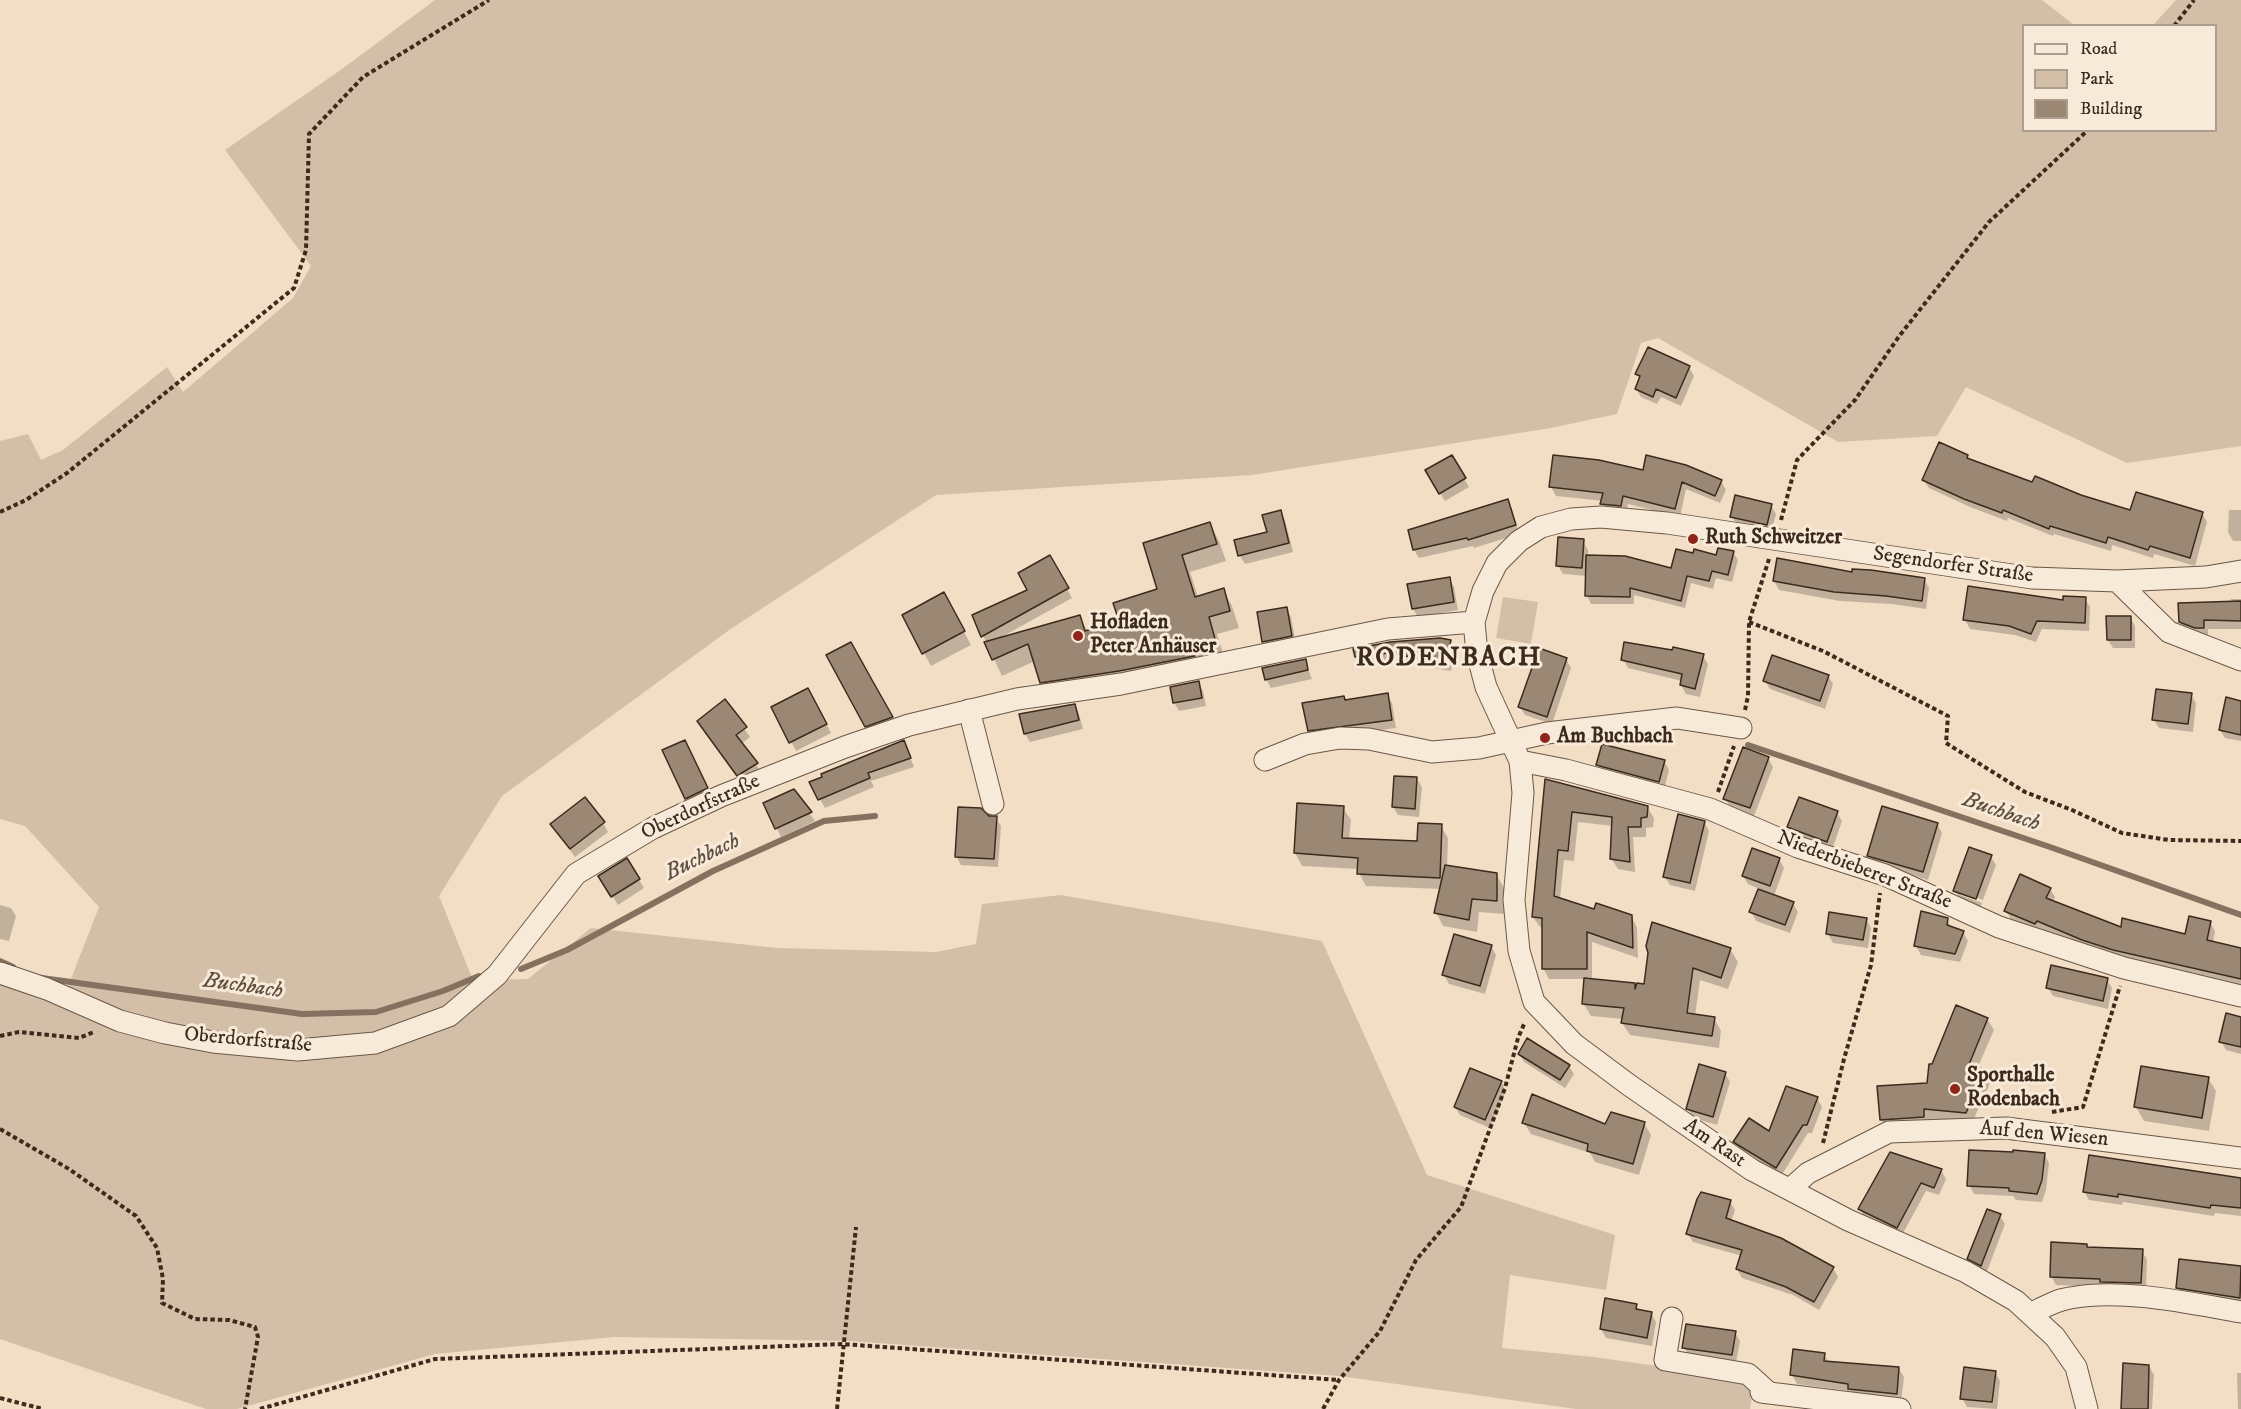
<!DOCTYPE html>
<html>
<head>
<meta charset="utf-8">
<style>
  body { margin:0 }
  #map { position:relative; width:2241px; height:1409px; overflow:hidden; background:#f2dec4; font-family:"IM FELL DW Pica",serif }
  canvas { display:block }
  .legend { position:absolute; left:2022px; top:24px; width:195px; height:108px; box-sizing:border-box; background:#f7ead9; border:2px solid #ac9d8e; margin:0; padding:8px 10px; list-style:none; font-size:18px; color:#3c2a1d }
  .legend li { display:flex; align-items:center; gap:12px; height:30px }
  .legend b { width:30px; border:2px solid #ac9d8e }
</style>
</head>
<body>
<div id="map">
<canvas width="2241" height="1409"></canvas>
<ul class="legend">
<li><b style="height:8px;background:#f7ead9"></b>Road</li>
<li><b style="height:16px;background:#d3bfa8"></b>Park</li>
<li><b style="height:16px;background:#9b8874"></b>Building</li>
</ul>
</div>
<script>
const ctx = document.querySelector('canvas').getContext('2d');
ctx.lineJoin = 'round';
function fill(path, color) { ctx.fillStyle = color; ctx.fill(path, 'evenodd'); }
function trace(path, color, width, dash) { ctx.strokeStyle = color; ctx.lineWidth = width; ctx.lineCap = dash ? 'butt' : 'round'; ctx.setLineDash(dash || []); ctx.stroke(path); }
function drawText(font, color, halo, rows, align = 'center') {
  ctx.font = font + ' "IM FELL DW Pica",serif'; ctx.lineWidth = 6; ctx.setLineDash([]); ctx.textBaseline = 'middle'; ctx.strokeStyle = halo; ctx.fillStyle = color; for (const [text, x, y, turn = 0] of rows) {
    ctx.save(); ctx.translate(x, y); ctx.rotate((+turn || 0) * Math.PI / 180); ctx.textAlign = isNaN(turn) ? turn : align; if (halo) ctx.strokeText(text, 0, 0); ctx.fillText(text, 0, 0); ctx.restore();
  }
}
const green = new Path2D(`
  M435 0H2042L2074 25 2024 26V130H2216V26L2153 25 2176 0H2241V446L2127 463 1966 387 1937 436 1838 442 1658 338 1641 343 1617 414 1551 428 1252 475 936 495 732 628 502 796 439 896 473 980 528 979 591 928 777 948 936 952 976 944 982 904 1061 895 1322 941 1427 1175 1615 1235 1606 1290 1510 1275 1502 1348 1594 1357 1747 1379 1753 1390 1750 1409H1576L1339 1376 849 1341 615 1337 435 1354 237 1409H206L0 1339V977L62 1002 99 907 25 826 0 819V441L28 434 41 460 63 450 167 367 183 392 293 298 311 266 225 150 342 69Z
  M1503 597 1538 602 1531 644 1496 638Z`);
const shadow = new Path2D(`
  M1689 367 1694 376 1681 406 1661 397 1657 404 1641 397 1636 389 1640 380 1637 374Z
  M1967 456 1969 460 2033 484 2131 512 2202 513 2207 522 2195 566 2154 554 2153 558 2112 545 2111 551 2054 534 2053 536 2008 518 2007 521 1970 507 1929 488 1924 480Z
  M1451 457 1469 487 1445 501 1427 471Z
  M1644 472 1721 481 1726 490 1720 503 1686 489 1680 517 1628 504 1626 514 1607 513 1602 504 1603 501 1556 496 1551 487Z
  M1507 501 1512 510 1519 534 1474 548 1473 546 1419 558 1414 550Z
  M1771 505 1776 514 1771 533 1737 525 1732 516Z
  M2229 510H2241V541H2233L2228 532Z
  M1280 512 1285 520 1293 552 1245 564 1240 556 1236 542 1269 533Z
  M1210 524 1219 541 1226 561 1190 572 1198 597 1223 590 1232 606 1239 628 1217 634 1226 663 1051 699 1041 682 1035 661 1002 676 974 616 1029 591 1050 558 1072 598 998 639 1079 617 1088 632 1121 622 1159 590 1145 544Z
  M1583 541 1588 550V557L1672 570 1733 552 1738 560 1732 582 1716 578 1713 589 1691 583 1685 608 1634 595V604H1591L1587 596V576L1563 574 1558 566Z
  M1853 574 1924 579 1929 588 1926 609 1892 604 1840 601 1779 590 1774 581Z
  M1449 578 1454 587 1458 610 1418 617 1413 609Z
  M2085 599 2090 607 2089 631 2042 629 2036 642 2015 635 1970 629 1965 620Z
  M2231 599H2241V629H2208V636L2185 631 2180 622 2231 603Z
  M951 607 971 645 931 666 924 653Z
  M1286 608 1291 617 1296 644 1269 650 1264 641Z
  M2130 617 2135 626V648H2113L2108 640Z
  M1450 641 1455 650 1451 671 1395 661 1361 666 1356 657 1355 650Z
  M850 644 896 726 872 734 828 656Z
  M1703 656 1708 664 1700 697 1686 694 1681 685 1682 681 1628 668 1623 659Z
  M1566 659 1571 668 1552 724 1525 715 1520 707Z
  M1305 661 1312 679 1271 688 1266 679Z
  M1828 676 1833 684 1825 709 1770 689 1765 681Z
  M1198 683 1203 691 1206 706 1179 711 1174 702Z
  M1387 695 1392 703 1396 728 1314 739 1309 730 1345 701Z
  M2191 695 2196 703 2193 732 2159 728 2154 720Z
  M813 698 831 733 796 751 773 707Z
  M725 702 750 737 741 744 761 772 743 784 699 722Z
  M2241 702V741L2225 738 2220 730Z
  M1074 705 1079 714 1083 729 1030 742 1025 734 1021 715Z
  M904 742 914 767 871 781 874 787 825 808 811 783Z
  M689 750 711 797 691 807 686 798Z
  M1768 758 1773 767 1754 816 1730 807 1725 798Z
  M1664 761 1669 770 1664 790 1603 773 1598 765Z
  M1417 779 1422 787 1419 817 1398 815 1393 807Z
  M1546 781 1647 807 1654 818 1653 827 1646 828V837H1633L1635 872 1618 869 1611 858 1613 826 1578 822 1574 861 1564 860 1560 899 1595 911 1631 916 1637 927 1638 958 1592 942V980L1634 985 1637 989 1730 949 1738 962 1728 989 1700 980 1695 1016 1714 1018 1721 1031 1719 1048 1630 1035 1622 1023 1623 1019 1591 1016 1583 1003 1586 979H1549L1543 968 1544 928 1540 927 1533 917Z
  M794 791 815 821 781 837 765 804Z
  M1343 808 1351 820 1349 839 1419 843 1441 826 1448 838 1447 867 1496 874 1504 888V914L1479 912 1477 932 1443 926 1436 912 1441 889 1366 886 1359 873V869L1302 866 1295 853Z
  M1837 813 1842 821 1832 850 1794 836 1789 827Z
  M988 818H996L1001 826 998 867 961 865 956 856Z
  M1704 822 1709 831 1695 891 1670 885 1665 877Z
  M603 823 608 832 575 857 552 825Z
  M1937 824 1942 833 1928 880 1874 864 1869 856Z
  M1991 857 1996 865 1983 900 1960 891V895L1982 903 1980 907 1960 899 1955 890Z
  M1779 859 1784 868 1774 896 1793 903 1798 912 1790 933 1756 921 1751 912 1760 889 1748 884 1743 876Z
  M627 860 644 888 618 905 600 876Z
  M2050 889 2055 897 2053 902 2122 929 2186 936 2210 922 2215 931 2213 943 2241 950V986L2088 949 2041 929 2040 932 2011 919 2006 911Z
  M0 905 11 908 16 916 9 941 0 939Z
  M1866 919 1871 928 1868 948 1833 943 1828 934Z
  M1947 919 1952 929 1963 932 1968 941 1960 962 1921 955 1916 946Z
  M1491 946 1496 955 1485 994 1449 984 1444 975Z
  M2107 980 2112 988 2108 1009 2053 996 2048 988Z
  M1987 1019 1994 1030 1977 1069 1984 1070 1991 1081 1972 1123 1929 1119 1930 1127 1887 1130 1881 1119 1929 1084 1933 1065Z
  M2241 1019V1054L2226 1050 2221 1041Z
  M1519 1054 1569 1066 1574 1074 1565 1088 1524 1062Z
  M1725 1073 1730 1082 1717 1125 1693 1118 1688 1109Z
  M2208 1078 2216 1091 2209 1131 2144 1121 2136 1107Z
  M1501 1082 1506 1091 1490 1128 1460 1115 1455 1107Z
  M1817 1098 1822 1107 1812 1133H1808L1781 1176 1740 1150 1735 1142 1770 1133Z
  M1524 1123 1606 1126 1644 1123 1651 1135 1639 1175 1595 1162 1590 1153 1531 1134Z
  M2014 1153 2044 1154 2049 1163 2046 1190 2042 1202 2016 1200 2013 1196 1974 1194 1969 1185Z
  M1941 1170 1946 1179 1939 1195 1926 1191 1902 1235 1865 1218 1860 1209Z
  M2240 1176 2241 1216 2215 1213 2214 1216 2123 1202 2122 1205 2089 1200 2084 1191 2240 1179Z
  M1730 1202 1735 1210 1731 1222 1833 1268 1838 1277 1819 1310 1793 1295 1742 1278 1737 1269 1742 1256 1693 1242 1688 1234Z
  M2000 1216 2005 1224 1986 1274 1974 1267 1969 1258Z
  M2086 1245 2089 1249 2142 1251 2147 1260 2146 1292 2105 1287 2056 1285 2051 1276Z
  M2180 1261 2241 1268V1305L2182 1296 2177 1287Z
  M1636 1305 1639 1311 1651 1313 1656 1322 1652 1346 1606 1338 1601 1329Z
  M1735 1333 1740 1341 1736 1363 1689 1356 1684 1347Z
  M1824 1354 1829 1363 1899 1369 1904 1377 1901 1402 1854 1397 1851 1391 1797 1384 1792 1375Z
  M2149 1366 2154 1375 2152 1409H2121Z
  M1995 1372 2000 1381 1997 1409 1967 1407 1962 1398Z
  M2237 1373H2241V1409H2238Z`);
const stream = new Path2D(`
  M1748 745 2050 847 2241 915
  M0 961 13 967
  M521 969 567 950 713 871 824 821 875 816
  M42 978 302 1014 376 1012 443 991 479 976`);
const building = new Path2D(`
  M1648 347 1690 366 1676 398 1656 389 1653 397 1635 389 1640 376 1635 374Z
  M1939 442 1968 455 1967 458 2032 482 2035 476 2081 495 2130 510 2136 492 2203 512 2190 558 2150 546 2148 550 2108 537 2106 543 2050 526 2049 529 2003 510 2002 513 1964 499 1922 480Z
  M1452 455 1466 478 1439 494 1425 470Z
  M1553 455 1599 460 1643 470 1646 455 1686 465 1722 480 1715 496 1682 482 1675 509 1623 496 1621 506 1600 504 1603 493 1549 487Z
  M1735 495 1772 504 1767 525 1730 517Z
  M1508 499 1516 525 1468 540 1467 538 1413 550 1408 530Z
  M1281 510 1289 543 1238 556 1234 540 1267 532 1262 515Z
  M1210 522 1217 544 1182 555 1195 597 1224 588 1230 611 1209 617 1217 646 1195 653V656L1119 671 1040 683 1028 644 992 660 984 642 1080 615 1085 631 1119 621 1113 603 1157 589 1143 543Z
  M1558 537 1584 539 1582 568 1556 566Z
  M1718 548 1734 551 1728 575 1712 571 1709 581 1687 576 1681 601 1630 588V597L1585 596 1586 555 1625 556 1671 568 1676 549 1693 553 1694 549 1716 555Z
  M1050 555 1069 588 981 637 972 615 1027 590 1018 573Z
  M1777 558 1852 572V569L1871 570 1925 578 1922 601 1886 596 1834 592 1773 581Z
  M1450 577 1454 602 1412 609 1407 584Z
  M1968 586 2063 600V596L2086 597 2085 623 2037 621 2031 634 2009 626 1963 620Z
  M944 592 965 631 922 654 902 615Z
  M2241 601V621L2204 620V628H2195L2179 622 2178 603Z
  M1287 607 1292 636 1262 642 1257 612Z
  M2106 616H2131V640H2107Z
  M1440 638 1451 640 1446 663 1389 653 1355 657 1353 649 1390 642Z
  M851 642 872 680 893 717 865 727 826 655Z
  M1624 642 1672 650 1673 647 1704 654 1695 689 1680 685 1682 674 1621 660Z
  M1539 648 1567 658 1547 717 1518 707Z
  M1772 655 1829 675 1820 701 1763 681Z
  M1306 659 1308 670 1265 680 1262 668Z
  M1199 681 1202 698 1173 703 1170 687Z
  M808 688 827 724 789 743 771 707Z
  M2156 689 2192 693 2188 724 2152 720Z
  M1388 693 1392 720 1308 731 1302 703 1344 696 1345 700Z
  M2226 697 2241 701V735L2219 730Z
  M725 699 747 727 736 735 758 763 737 776 697 721Z
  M1075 704 1079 720 1024 734 1019 714Z
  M685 740 708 788 685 799 662 750Z
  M904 740 911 758 868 773 870 778 818 800 809 782 822 777 821 774Z
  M1602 744 1665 760 1659 782 1596 765Z
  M1743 747 1769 757 1750 808 1723 799Z
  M1394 776 1417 777 1415 809 1392 807Z
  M1545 779 1648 806 1647 817 1641 818V827H1628L1630 862 1610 859 1612 817 1572 812 1568 851 1558 850 1554 896 1594 909 1596 903 1632 915 1633 948 1587 932V969H1542V918L1532 917Z
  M794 789 812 812 775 829 763 803Z
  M585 797 605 822 570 849 550 824Z
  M1799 797 1838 811 1827 842 1787 827Z
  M1297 803 1344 806 1342 838 1417 841 1418 823 1442 824 1440 878 1357 874 1358 858 1294 853Z
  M1882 806 1938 823 1923 872 1867 856Z
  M958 807 981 808 989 816H997L994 859 955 857Z
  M1678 814 1705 821 1690 883 1663 877Z
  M1969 847 1992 855 1976 899 1953 891Z
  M1752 848 1780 858 1770 886 1742 876Z
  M627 858 640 879 611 897 598 876Z
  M1445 865 1497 873V901L1472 899 1469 920 1434 913Z
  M2020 874 2051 888 2046 898 2121 927 2122 918 2185 934 2189 916 2211 921 2207 940 2241 948V979L2113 950 2082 940 2037 921 2035 924 2004 911Z
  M1758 889 1794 902 1785 925 1749 912Z
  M1921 911 1948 918 1947 925 1964 931 1955 954 1914 946Z
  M1829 912 1867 918 1863 940 1826 934Z
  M1652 922 1731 948 1721 978 1693 968 1687 1013 1715 1017 1712 1036 1621 1023 1624 1008 1582 1004 1584 978 1635 983V989L1637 983 1644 984 1648 953 1646 946Z
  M1454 934 1492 945 1480 986 1442 975Z
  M2051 965 2108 978 2103 1001 2046 988Z
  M1956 1005 1988 1018 1968 1067 1985 1069 1966 1113 1924 1109V1117L1880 1120 1877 1086 1927 1083 1929 1064H1932Z
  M2226 1013 2241 1017V1047L2219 1042Z
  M1527 1038 1570 1065 1560 1080 1518 1054Z
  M1699 1064 1726 1072 1713 1117 1686 1109Z
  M2141 1066 2209 1077 2202 1118 2134 1107Z
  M1470 1068 1502 1081 1485 1120 1454 1107Z
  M1786 1086 1818 1097 1807 1125H1803L1776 1168 1733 1142 1749 1118 1769 1131Z
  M1532 1094 1605 1124 1611 1112 1645 1122 1633 1164 1587 1151 1588 1144 1522 1123Z
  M1969 1150 2013 1152V1150L2045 1153 2042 1180 2037 1194 2009 1191V1188L1967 1186Z
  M1890 1152 1942 1169 1934 1188 1921 1183 1897 1228 1858 1209Z
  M2089 1155 2241 1178V1208L2211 1205 2210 1208 2118 1194V1197L2083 1192Z
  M1701 1192 1731 1200 1726 1218 1781 1238 1834 1267 1814 1302 1786 1287 1736 1269 1742 1250 1686 1234 1697 1199Z
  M1987 1209 2001 1214 1981 1266 1967 1259Z
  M2051 1242 2087 1244V1247L2143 1249 2141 1283 2100 1282V1279L2050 1277Z
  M2179 1259 2241 1266 2240 1298 2176 1288Z
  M1605 1298 1637 1304 1636 1309 1652 1312 1647 1338 1600 1329Z
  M1686 1324 1736 1331 1732 1355 1682 1348Z
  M1793 1349 1825 1353 1824 1361 1899 1367 1897 1394 1848 1389V1384L1790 1375Z
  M2123 1363 2149 1365 2148 1409H2121Z
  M1964 1367 1996 1371 1992 1402 1960 1399Z`);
const path = new Path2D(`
  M2174 26 2194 0
  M0 512 26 500 67 473 294 288 306 250 309 134 363 77 489 0
  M1781 520 1797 460 1855 400 1900 335 1989 222 2088 130
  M1749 622 1823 651 1948 716 1946 743 2025 792 2072 810 2122 833 2169 840 2241 841
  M1745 710 1748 696 1749 622 1769 559
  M1718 792 1734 746
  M0 1036 19 1032 79 1038 94 1032
  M2052 1112 2083 1107 2120 986
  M0 1129 69 1169 136 1216 157 1248 163 1279 162 1303 195 1319 229 1320 255 1327 258 1337 245 1409
  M1823 1143 1844 1059 1871 965 1880 893
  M0 1398 43 1409
  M260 1409 435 1359 842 1344 1339 1380
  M837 1409 856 1227
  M1323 1409 1339 1380 1380 1331 1416 1260 1461 1207 1505 1088 1518 1038 1525 1022`);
const minor = new Path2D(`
  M2117 581 2169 632 2241 660
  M969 710 993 804
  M1265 760 1305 744 1340 738 1369 739 1432 752 1479 748 1547 733 1677 718 1741 728
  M1520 761 1566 770 1710 809 1798 847 1885 875 1999 927 2124 968 2241 996
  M0 973 47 989 120 1021 165 1033 213 1042 298 1050 375 1043 449 1016 497 975 576 874 653 828 721 796 845 747 909 725 1017 699 1121 684 1388 629 1474 622
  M1790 1189 1808 1173 1889 1132 2006 1128 2241 1158
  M2032 1313C2044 1307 2056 1300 2070 1298 2123 1288 2189 1303 2241 1312
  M1672 1318 1665 1360 1748 1374 1769 1393
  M1761 1392 1900 1409
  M2087 1409 2076 1367 2055 1337 2016 1301 1966 1272 1848 1220 1752 1170 1629 1085 1574 1044 1534 1002 1519 951 1514 900 1523 793 1520 761 1486 687 1477 653 1474 622 1483 591 1497 563 1519 541 1541 527 1571 519 1601 517 1667 523 2032 578 2117 581 2206 577 2241 571`);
const markers = [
  [1693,539,6,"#8f2418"],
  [1078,636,6,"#8f2418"],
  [1545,738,6,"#8f2418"],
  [1955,1089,6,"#8f2418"]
];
const poiNames = [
  ["Ruth Schweitzer",1705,539],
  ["Hofladen",1090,624],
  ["Peter Anhäuser",1090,648],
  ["Am Buchbach",1557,738],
  ["Sporthalle",1967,1077],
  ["Rodenbach",1967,1101]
];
const streetNames = [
  ["Segendorfer Straße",1953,566,8],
  ["Oberdorfstraße",701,808,-25],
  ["Niederbieberer Straße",1864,871,21],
  ["Oberdorfstraße",248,1041,5],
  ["Auf den Wiesen",2044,1135,5],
  ["Am Rast",1714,1144,34]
];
const waterNames = [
  ["Buchbach",2001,813,19],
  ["Buchbach",703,858,-26],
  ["Buchbach",243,987,8]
];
const districtNames = [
  ["RODENBACH",1449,659]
];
fill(green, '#d3bfa8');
fill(shadow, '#0003');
trace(stream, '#84715f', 6);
fill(building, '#9b8874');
trace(building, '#3c2a1d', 1.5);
trace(minor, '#6a5747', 23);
trace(path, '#3c2a1d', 4, [4.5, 3]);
trace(minor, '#f7ead9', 21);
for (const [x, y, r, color] of markers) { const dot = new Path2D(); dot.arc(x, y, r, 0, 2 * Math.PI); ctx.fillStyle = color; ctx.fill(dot); trace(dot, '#f7ead9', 2); }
drawText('bold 21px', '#3c2a1d', '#f7ead9', poiNames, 'left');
drawText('21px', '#3c2a1d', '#f7ead9', streetNames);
drawText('italic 22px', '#604e3e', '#f7ead9', waterNames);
ctx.letterSpacing = '1.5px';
drawText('bold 27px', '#3c2a1d', '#f7ead9', districtNames);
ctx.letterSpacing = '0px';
</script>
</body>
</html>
